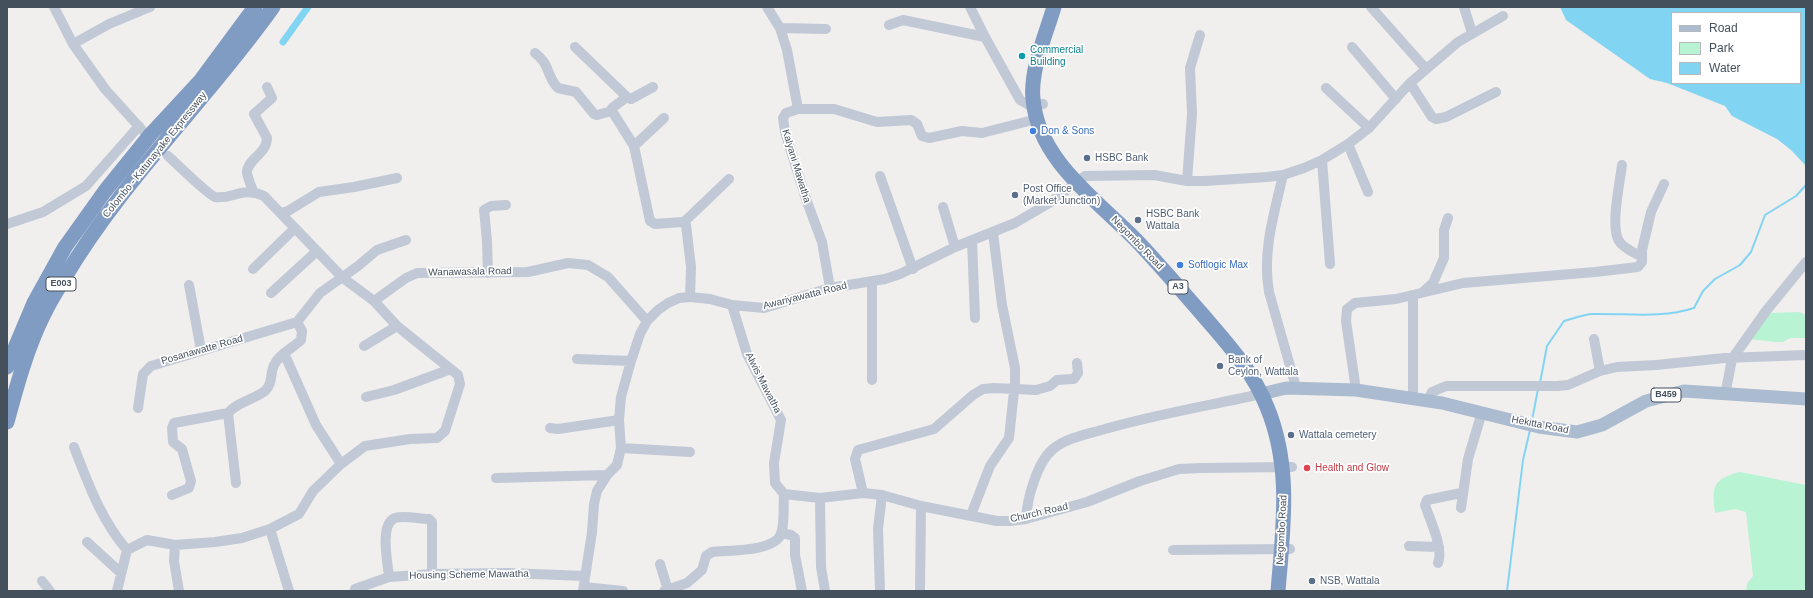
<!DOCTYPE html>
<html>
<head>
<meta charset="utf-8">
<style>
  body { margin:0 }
  #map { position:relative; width:1813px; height:598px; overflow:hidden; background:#f1eeee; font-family:Arial,sans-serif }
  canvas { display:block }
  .frame { position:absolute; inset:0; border:8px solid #45505d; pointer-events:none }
  .legend { position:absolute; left:1671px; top:12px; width:130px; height:72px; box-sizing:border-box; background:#fff; border:1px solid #b5b9be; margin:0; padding:5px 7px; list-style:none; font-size:12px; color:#45505d }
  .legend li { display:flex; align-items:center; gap:8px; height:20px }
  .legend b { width:20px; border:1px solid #b5b9be }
</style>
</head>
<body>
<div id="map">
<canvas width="1813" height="598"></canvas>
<div class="frame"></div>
<ul class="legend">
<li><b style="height:5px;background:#abbbd0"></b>Road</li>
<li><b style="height:11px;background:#b8f3d3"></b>Park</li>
<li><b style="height:11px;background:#82d4f3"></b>Water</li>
</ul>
</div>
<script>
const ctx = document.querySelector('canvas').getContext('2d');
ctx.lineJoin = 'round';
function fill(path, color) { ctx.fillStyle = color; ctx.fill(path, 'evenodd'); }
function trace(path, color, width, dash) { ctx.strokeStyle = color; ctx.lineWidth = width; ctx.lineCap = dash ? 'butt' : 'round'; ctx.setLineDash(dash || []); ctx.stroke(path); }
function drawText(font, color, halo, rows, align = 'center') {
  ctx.font = font + ' Arial,sans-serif'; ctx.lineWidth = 3.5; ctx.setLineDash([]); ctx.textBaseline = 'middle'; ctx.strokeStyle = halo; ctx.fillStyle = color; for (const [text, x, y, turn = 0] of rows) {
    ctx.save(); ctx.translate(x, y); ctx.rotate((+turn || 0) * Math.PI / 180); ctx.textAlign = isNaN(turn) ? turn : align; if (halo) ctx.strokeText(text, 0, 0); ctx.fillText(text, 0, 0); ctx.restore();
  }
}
const green = new Path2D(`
  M1799 312 1806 315V338H1790L1783 342H1775L1749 339 1768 313Z
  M1740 472 1806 485V591H1746L1747 584 1753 576 1746 512 1735 509 1715 513C1712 487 1712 479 1740 472Z`);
const water = new Path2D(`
  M1560 7H1806V166L1791 150 1777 139 1732 116 1725 106 1667 83 1650 79 1566 20ZM1672 13H1800V83H1672Z`);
const stream = new Path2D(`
  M1540 383 1547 346 1564 321C1572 319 1582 315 1591 314 1626 313 1660 319 1694 308L1703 291 1715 279 1740 265 1751 252 1765 215 1796 196 1806 185
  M1532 420 1538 389
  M1507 591 1523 460 1530 430`);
const canal = new Path2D(`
  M283 42 308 7`);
const minor = new Path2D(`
  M54 7 73 44 105 89 142 130
  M767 7 780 28 787 50 798 109 786 113 783 118 785 132 806 199 822 242 830 288
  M970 7 985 37 1020 100 1029 105 1043 104
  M1371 7 1426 69
  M1464 7 1472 33
  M889 25 903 20 985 37
  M780 28 826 29
  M73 44 109 24 150 7
  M575 47 627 97 612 108V111L634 146 650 221 655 224 682 222 686 225 691 267 690 297
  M1352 47 1396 99
  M535 53C551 65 546 76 558 88L576 92 594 114 597 115 612 111
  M1410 83 1432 117 1436 119 1446 117 1496 92
  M1326 88 1369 128
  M627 97 631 99 653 87
  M798 109H834L877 122 911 120 917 124 922 136 929 138 962 131 982 133 1037 119
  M1348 144 1368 192
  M634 146 664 118
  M168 156C176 163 208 195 215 197 232 200 241 186 264 196L343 278 374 301 406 278 417 273 528 272 568 263 588 265 608 277 647 321
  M1322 160 1330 264
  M1622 165C1620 182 1610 227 1619 241 1623 248 1635 253 1642 257
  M1283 175C1274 214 1262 252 1269 292L1296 387
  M880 176 913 269
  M1187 181 1192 114 1190 68 1200 35
  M253 191C251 185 248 179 247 173 246 160 267 154 267 138L254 114 272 98 267 87
  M943 207 955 247
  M281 213 288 211 319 192 354 187 397 178
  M684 222 729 179
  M7 224 43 212 86 186 139 126
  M972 240 975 318
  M253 269 295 228
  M488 273 487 241 484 210 491 206 506 205
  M872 282V380
  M189 285 201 350
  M1423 292 1433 283 1444 258V230L1448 218
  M271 293 317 251
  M1413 296V398
  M297 322 320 293 358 266 377 250 406 240
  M1594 339 1600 371
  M364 346 397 326
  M284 353 316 425 341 464
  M577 359 631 361
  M1356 390 1346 321 1347 309 1355 303 1396 299 1463 283 1595 272 1638 267 1642 262V250L1651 212 1664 184
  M1725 395 1732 359 1766 311 1806 262
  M366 397 394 390 451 369
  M1428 400 1432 392 1446 386H1557L1568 385 1600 371 1617 367 1656 365 1725 358 1806 355
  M138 408 143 374 151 366 297 322 302 331 301 340C293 348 279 354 274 365 270 373 273 384 265 391 253 400 237 402 228 413L236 483
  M550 428 558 429 619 420
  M74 447C88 483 101 520 127 550
  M621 448 690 452
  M496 478 607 475
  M863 493 855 459 858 450 934 429 973 395 983 389 994 388 1036 390 1050 386 1057 380 1074 379 1078 373 1077 363
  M784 494 820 498 863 493 882 495 921 506 997 521H1010L1026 519 1087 502 1140 481 1179 469 1201 468 1292 467
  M172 495 189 488 191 481 182 449 173 442 172 428 174 423 228 413
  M820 498 821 567 825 591
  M1461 508 1468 459 1482 412
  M971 515 990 466 1009 438 1015 382V368L1002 305 993 233
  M1026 519C1027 499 1037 462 1053 449 1065 439 1083 435 1098 431 1151 415 1207 406 1261 394
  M270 529 289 591
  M781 533 791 535 795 538V555L802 591
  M87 542 121 573
  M175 545 174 561 179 591
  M1409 546 1439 547
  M1173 550 1290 549
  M1438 563C1444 549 1430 520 1425 505L1427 500 1461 493
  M660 564 668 590
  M389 577C388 564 379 524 395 518 404 515 419 519 429 519L432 522V574
  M42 581 50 591
  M584 587 623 591
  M355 589 389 577 432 574 508 573 585 576
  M117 591 127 550 147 540 175 545 215 542 242 538 270 529 299 514 313 491 341 464 365 446 410 439 437 438 445 431 460 384 458 375 397 326 374 301
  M583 591 592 532 594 504 597 491 607 475 617 465 621 448 619 420 621 397 631 361 640 334 647 321 658 310 668 303 679 298 690 297 710 299 732 305 764 308 830 288 885 279 900 274 955 247 1015 223 1051 202 1085 176 1154 175 1187 181H1205L1267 177 1283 175 1304 168 1322 160 1348 144 1369 128 1410 83 1458 42 1503 16
  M664 591 687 583 702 570 706 556 712 552C729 550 774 552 781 534 785 523 783 506 784 494L775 483 774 463 781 420 747 354 732 305
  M880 591 878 529 882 495
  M920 591 921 506`);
const major = new Path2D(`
  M1261 394 1286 388 1356 390 1442 403 1539 427 1577 432 1602 425 1646 401 1684 391 1806 399`);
const highway = new Path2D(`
  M1054 7C1046 34 1030 70 1033 99 1038 160 1097 200 1136 240 1159 264 1180 289 1202 314 1227 343 1253 371 1267 407 1292 467 1283 529 1278 591
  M7 367 34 303 65 247 105 191 151 134 201 80 255 7
  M7 422C17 385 27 348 44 314 50 301 58 289 65 277 123 179 207 100 273 7`);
const markers = [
  [1022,56,4,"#0f9aa8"],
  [1033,131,4,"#3f7fe0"],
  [1087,158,4,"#5c6f8a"],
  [1015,195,4,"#5c6f8a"],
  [1138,220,4,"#5c6f8a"],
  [1180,265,4,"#3f7fe0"],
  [1220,366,4,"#5c6f8a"],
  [1291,435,4,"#5c6f8a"],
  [1307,468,4,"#e0444e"],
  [1312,581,4,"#5c6f8a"]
];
const shields = [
  [61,284,30],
  [1178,287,20],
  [1666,395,30]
];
const shieldNames = [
  ["E003",61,284],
  ["A3",1178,287],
  ["B459",1666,395]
];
const cultureNames = [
  ["Commercial",1030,50],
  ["Building",1030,62]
];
const shopNames = [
  ["Don & Sons",1041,131],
  ["Softlogic Max",1188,265]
];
const streetNames = [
  ["Colombo - Katunayake Expressway",155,155,-51],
  ["Kalyani Mawatha",796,166,73],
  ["Negombo Road",1137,243,46],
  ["Wanawasala Road",470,272,-1],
  ["Awariyawatta Road",805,296,-14],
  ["Posanawatte Road",202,350,-16],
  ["Alwis Mawatha",763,383,63],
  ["Hekitta Road",1540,425,11],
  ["Church Road",1039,513,-13],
  ["Negombo Road",1282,530,-87],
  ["Housing Scheme Mawatha",469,575,-1]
];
const serviceNames = [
  ["HSBC Bank",1095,158],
  ["Post Office",1023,189],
  ["(Market Junction)",1023,201],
  ["HSBC Bank",1146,214],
  ["Wattala",1146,226],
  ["Bank of",1228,360],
  ["Ceylon, Wattala",1228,372],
  ["Wattala cemetery",1299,435],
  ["NSB, Wattala",1320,581]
];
const healthNames = [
  ["Health and Glow",1315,468]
];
fill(green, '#b8f3d3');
fill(water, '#82d4f3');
trace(stream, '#82d4f3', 2);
trace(canal, '#82d4f3', 7);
trace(minor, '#c0c9d5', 10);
trace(major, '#abbbd0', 13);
trace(highway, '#819cc2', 15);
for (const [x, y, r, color] of markers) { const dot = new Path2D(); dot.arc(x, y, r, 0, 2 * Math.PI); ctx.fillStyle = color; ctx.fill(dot); trace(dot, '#fff', 1.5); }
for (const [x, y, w] of shields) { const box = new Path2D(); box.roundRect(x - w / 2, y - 7, w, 14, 3); ctx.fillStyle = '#fff'; ctx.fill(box); trace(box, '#45505d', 1); }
drawText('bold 9px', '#45505d', null, shieldNames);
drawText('10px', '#0d838f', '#fff', cultureNames, 'left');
drawText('10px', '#366cbe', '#fff', shopNames, 'left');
drawText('10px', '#45505d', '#fff', streetNames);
drawText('10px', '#4e5e75', '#fff', serviceNames, 'left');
drawText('10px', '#be3a42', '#fff', healthNames, 'left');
</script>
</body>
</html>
